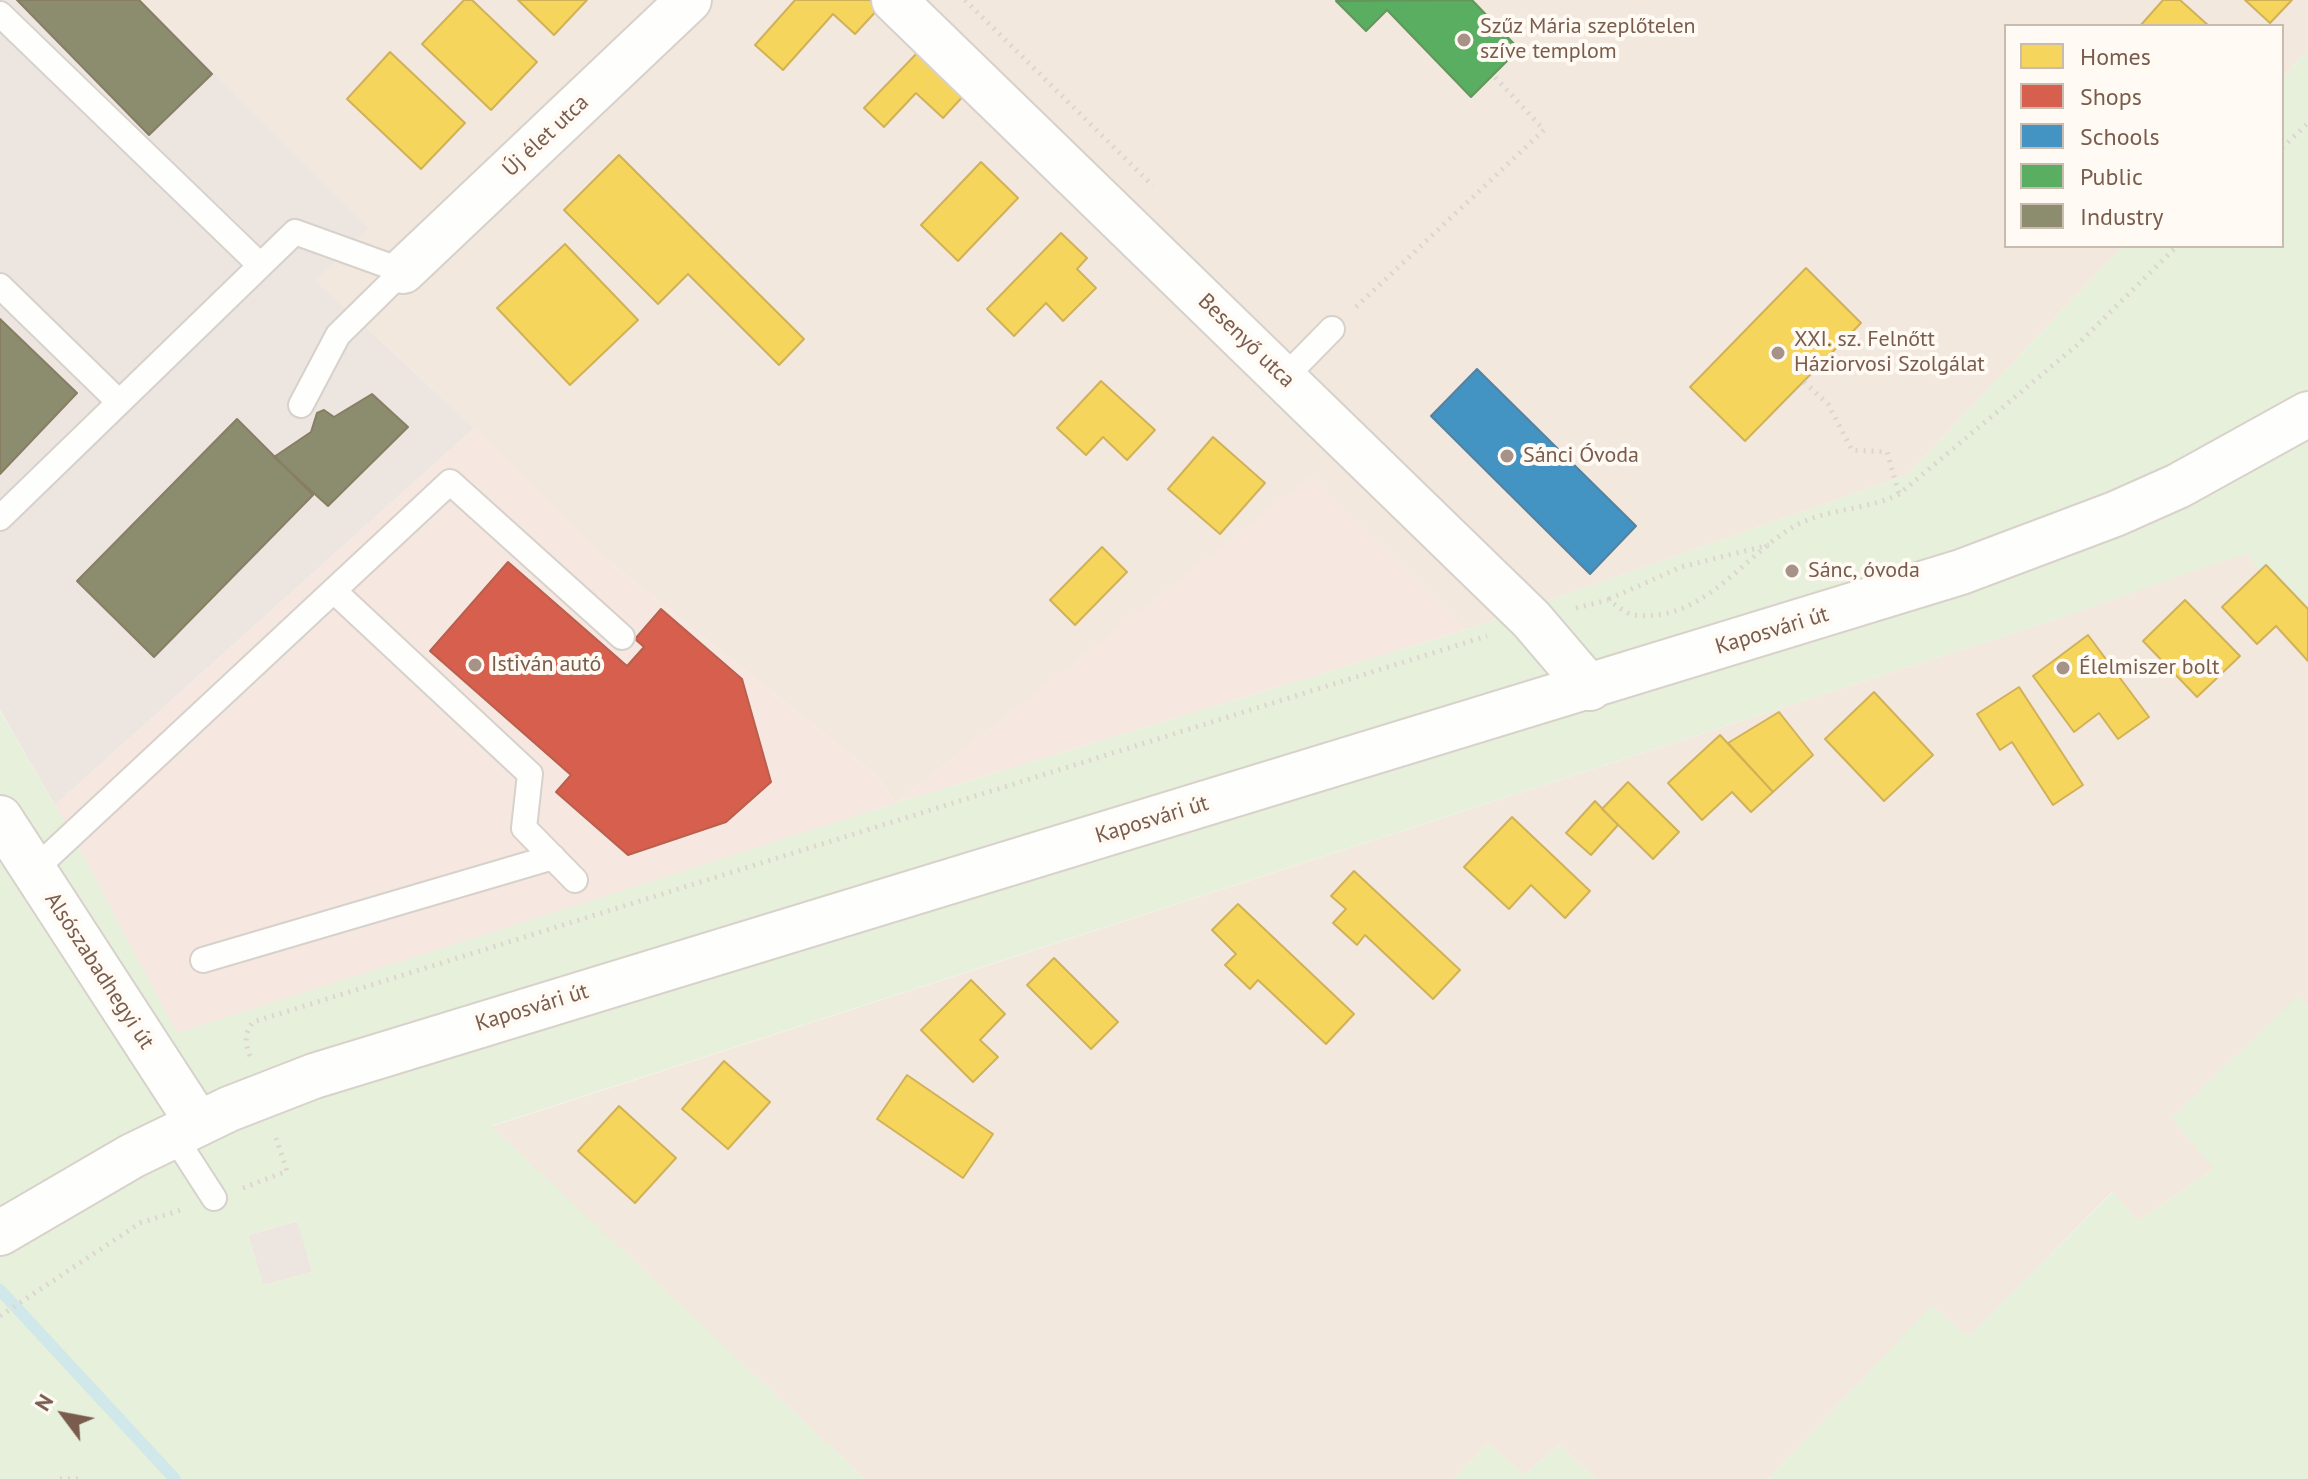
<!DOCTYPE html>
<html>
<head>
<meta charset="utf-8">
<style>
  body { margin:0 }
  #map { position:relative; width:2308px; height:1479px; overflow:hidden; background:#f9f5f0; font-family:"PT Sans",sans-serif }
  canvas { display:block }
  .legend { position:absolute; left:2004px; top:24px; width:280px; height:224px; box-sizing:border-box; background:#fffaf3; border:2px solid #cabbb1; margin:0; padding:10px 14px; list-style:none; font-size:24px; color:#7a5c4d }
  .legend li { display:flex; align-items:center; gap:16px; height:40px }
  .legend b { width:40px; border:2px solid #cabbb1 }
  .north { position:absolute; left:24px; top:1375px; width:80px; height:80px; -webkit-text-stroke:6px #fffaf3; paint-order:stroke; rotate:302deg; font-size:22px; font-weight:700; line-height:32px; text-align:center; color:#7a5c4d }
  .north::after { content:''; display:block; margin:auto; width:28px; height:36px; background:#7a5c4d; clip-path:polygon(50% 0,100% 100%,50% 72%,0 100%) }
</style>
</head>
<body>
<div id="map">
<canvas width="2308" height="1479"></canvas>
<ul class="legend">
<li><b style="height:22px;background:#f6d55c"></b>Homes</li>
<li><b style="height:22px;background:#d6604d"></b>Shops</li>
<li><b style="height:22px;background:#4393c3"></b>Schools</li>
<li><b style="height:22px;background:#5aae61"></b>Public</li>
<li><b style="height:22px;background:#8c8c6e"></b>Industry</li>
</ul>
<div class="north">N</div>
</div>
<script>
const ctx = document.querySelector('canvas').getContext('2d');
ctx.lineJoin = 'round';
function fill(path, color) { ctx.fillStyle = color; ctx.fill(path, 'evenodd'); }
function trace(path, color, width, dash) { ctx.strokeStyle = color; ctx.lineWidth = width; ctx.lineCap = dash ? 'butt' : 'round'; ctx.setLineDash(dash || []); ctx.stroke(path); }
function drawText(font, color, halo, rows, align = 'center') {
  ctx.font = font + ' "PT Sans",sans-serif'; ctx.lineWidth = 8; ctx.setLineDash([]); ctx.textBaseline = 'middle'; ctx.strokeStyle = halo; ctx.fillStyle = color; for (const [text, x, y, turn = 0] of rows) {
    ctx.save(); ctx.translate(x, y); ctx.rotate((+turn || 0) * Math.PI / 180); ctx.textAlign = isNaN(turn) ? turn : align; if (halo) ctx.strokeText(text, 0, 0); ctx.fillText(text, 0, 0); ctx.restore();
  }
}
const residential = new Path2D(`
  M142 0H2308V50L2282 78V26H2006V246H2123L1907 475 1465 630 1311 477 896 803 876 775 601 555 474 428 316 281 369 228Z
  M2248 552 2289 613 2308 601V1006L2297 997 2214 1169 2138 1221 2112 1192 1968 1338 1932 1306 1768 1479H1596L1559 1445 1524 1475 1488 1443 1454 1479H865L490 1127 2059 618Z`);
const commercial = new Path2D(`
  M474 428 601 555 876 775 896 803 1311 476 1465 630 896 803 177 1034 55 805Z`);
const industrial = new Path2D(`
  M0 0H142L369 228 316 281 474 428 55 805 0 710Z
  M298 1221 312 1272 263 1285 248 1235Z`);
const green = new Path2D(`
  M2308 50V601L2289 614 2247 553 2059 618 491 1126 865 1479H0V711L72 834 177 1033 896 803 1465 630 1907 475 2123 246H2282V78ZM297 1221 312 1272 263 1285 248 1235Z
  M2297 996 2308 1006V1479H1768L1932 1305 1968 1337 2113 1192 2138 1221 2214 1169 2171 1118Z
  M1488 1443 1524 1475 1559 1445 1596 1479H1454Z`);
const homes = new Path2D(`
  M464 0H472L537 62 491 110 422 44Z
  M518 0H587L554 35Z
  M795 0H872L880 7 855 34 833 14 783 70 755 45Z
  M2163 0H2180L2209 26H2140Z
  M2245 0H2292L2270 23Z
  M920 50 966 93 943 118 916 93 884 127 864 108Z
  M390 52 465 123 421 169 347 99Z
  M619 155 804 339 779 365 688 274 658 304 564 210Z
  M981 162 1018 198 958 261 921 225Z
  M1061 233 1087 258 1077 269 1096 288 1063 321 1046 303 1014 336 987 309Z
  M565 244 638 320 570 385 497 308Z
  M1806 268 1861 323 1745 441 1690 387Z
  M1101 381 1155 430 1127 460 1103 437 1086 455 1057 428Z
  M1213 437 1265 483 1220 534 1168 489Z
  M1102 547 1127 572 1075 625 1050 600Z
  M2266 565 2308 609V661L2276 626 2257 644 2222 607Z
  M2185 600 2240 656 2197 697 2143 641Z
  M2088 635 2149 717 2118 739 2099 713 2074 732 2033 676Z
  M2019 687 2083 785 2053 805 2012 742 2000 750 1977 714Z
  M1874 692 1933 755 1884 801 1825 739Z
  M1779 712 1813 755 1773 792 1728 743Z
  M1720 735 1773 792 1751 812 1732 792 1702 820 1668 783Z
  M1628 782 1679 832 1653 859 1602 809Z
  M1595 801 1618 825 1591 855 1566 833Z
  M1512 817 1590 891 1565 918 1531 885 1509 909 1464 867Z
  M1354 871 1460 970 1433 999 1365 935 1357 945 1333 923 1346 909 1331 896Z
  M1238 904 1354 1014 1326 1044 1258 980 1250 989 1225 965 1236 954 1212 930Z
  M1054 958 1118 1022 1091 1049 1027 985Z
  M971 980 1005 1014 980 1040 998 1057 973 1082 921 1030Z
  M724 1061 770 1102 728 1149 682 1109Z
  M907 1075 993 1134 963 1178 877 1119Z
  M619 1106 676 1158 635 1203 578 1151Z`);
const shops = new Path2D(`
  M508 562 627 666 644 647 635 639 661 609 742 679 771 782 726 822 628 855 556 792 571 775 430 651Z`);
const schools = new Path2D(`
  M1477 369 1636 526 1590 574 1431 416Z`);
const public = new Path2D(`
  M1472 0 1519 49 1471 97 1387 10 1366 31 1336 1Z`);
const industry = new Path2D(`
  M17 0H139L212 74 149 135Z
  M0 319 77 393 0 474Z
  M372 394 408 427 328 506 274 457 311 432 317 413 324 410 334 417Z
  M237 419 313 495 154 657 77 581Z`);
const stream = new Path2D(`
  M0 1290 175 1479`);
const path = new Path2D(`
  M965 0 1153 186
  M2282 148 2308 123
  M1356 307 1544 130 1493 75
  M1804 382 1828 404 1852 450 1887 452 1899 494
  M1609 599 1681 567 1769 545
  M1576 608 1608 600C1615 604 1626 614 1634 615 1703 623 1741 558 1793 527 1825 508 1866 511 1899 494L2076 346 2177 246
  M250 1056C245 1043 244 1034 253 1022L1487 636
  M243 1188 287 1171 276 1138
  M0 1316 140 1223 181 1210
  M60 1479H78`);
const lane = new Path2D(`
  M0 14 260 265
  M0 286 118 401
  M1284 378 1332 329
  M0 518 295 232 403 271 338 335 301 405
  M334 591 530 774 524 828 575 880
  M34 870 450 482 622 637
  M203 960 553 857
  M174 1136 214 1198`);
const street = new Path2D(`
  M894 0 1531 619 1590 688
  M403 271 689 0
  M0 818 198 1123`);
const secondary = new Path2D(`
  M0 1233 132 1156 229 1109 314 1076 1961 572 2115 514 2178 486 2308 414`);
const markers = [
  [1464,40,8,"#a69286"],
  [1778,353,8,"#a69286"],
  [1507,456,8,"#a69286"],
  [1792,571,8,"#a69286"],
  [475,665,8,"#a69286"],
  [2063,668,8,"#a69286"]
];
const poiNames = [
  ["Szűz Mária szeplőtelen",1480,27],
  ["szíve templom",1480,52],
  ["XXI. sz. Felnőtt",1794,340],
  ["Háziorvosi Szolgálat",1794,365],
  ["Sánci Óvoda",1523,456],
  ["Sánc, óvoda",1808,571],
  ["Istiván autó",491,665],
  ["Élelmiszer bolt",2079,668]
];
const streetNames = [
  ["Új élet utca",546,136,-43],
  ["Besenyő utca",1246,341,44],
  ["Kaposvári út",1772,631,-17],
  ["Kaposvári út",1152,820,-17],
  ["Alsószabadhegyi út",99,971,57],
  ["Kaposvári út",532,1008,-17]
];
fill(residential, '#f2e8de');
fill(commercial, '#f6e8e1');
fill(industrial, '#ede5e0');
fill(green, '#e7f0db');
fill(homes, '#f6d55c');
trace(homes, '#d1b158', 2);
fill(shops, '#d6604d');
trace(shops, '#ba5f4d', 2);
fill(schools, '#4393c3');
trace(schools, '#5482a0', 2);
fill(public, '#5aae61');
trace(public, '#64955b', 2);
fill(industry, '#8c8c6e');
trace(industry, '#877e64', 2);
trace(stream, '#d0e8ea', 12);
trace(lane, '#d7d1cb', 28);
trace(street, '#d7d1cb', 48);
trace(secondary, '#d9d2cb', 48);
trace(path, '#dcd5d0', 5, [2, 6]);
trace(lane, '#fefefd', 24);
trace(street, '#fefefd', 44);
trace(secondary, '#fefefd', 44);
for (const [x, y, r, color] of markers) { const dot = new Path2D(); dot.arc(x, y, r, 0, 2 * Math.PI); ctx.fillStyle = color; ctx.fill(dot); trace(dot, '#fffaf3', 3); }
drawText('22px', '#7a5c4d', '#fffaf3', poiNames, 'left');
drawText('22px', '#7a5c4d', '#fffaf3', streetNames);
</script>
</body>
</html>
